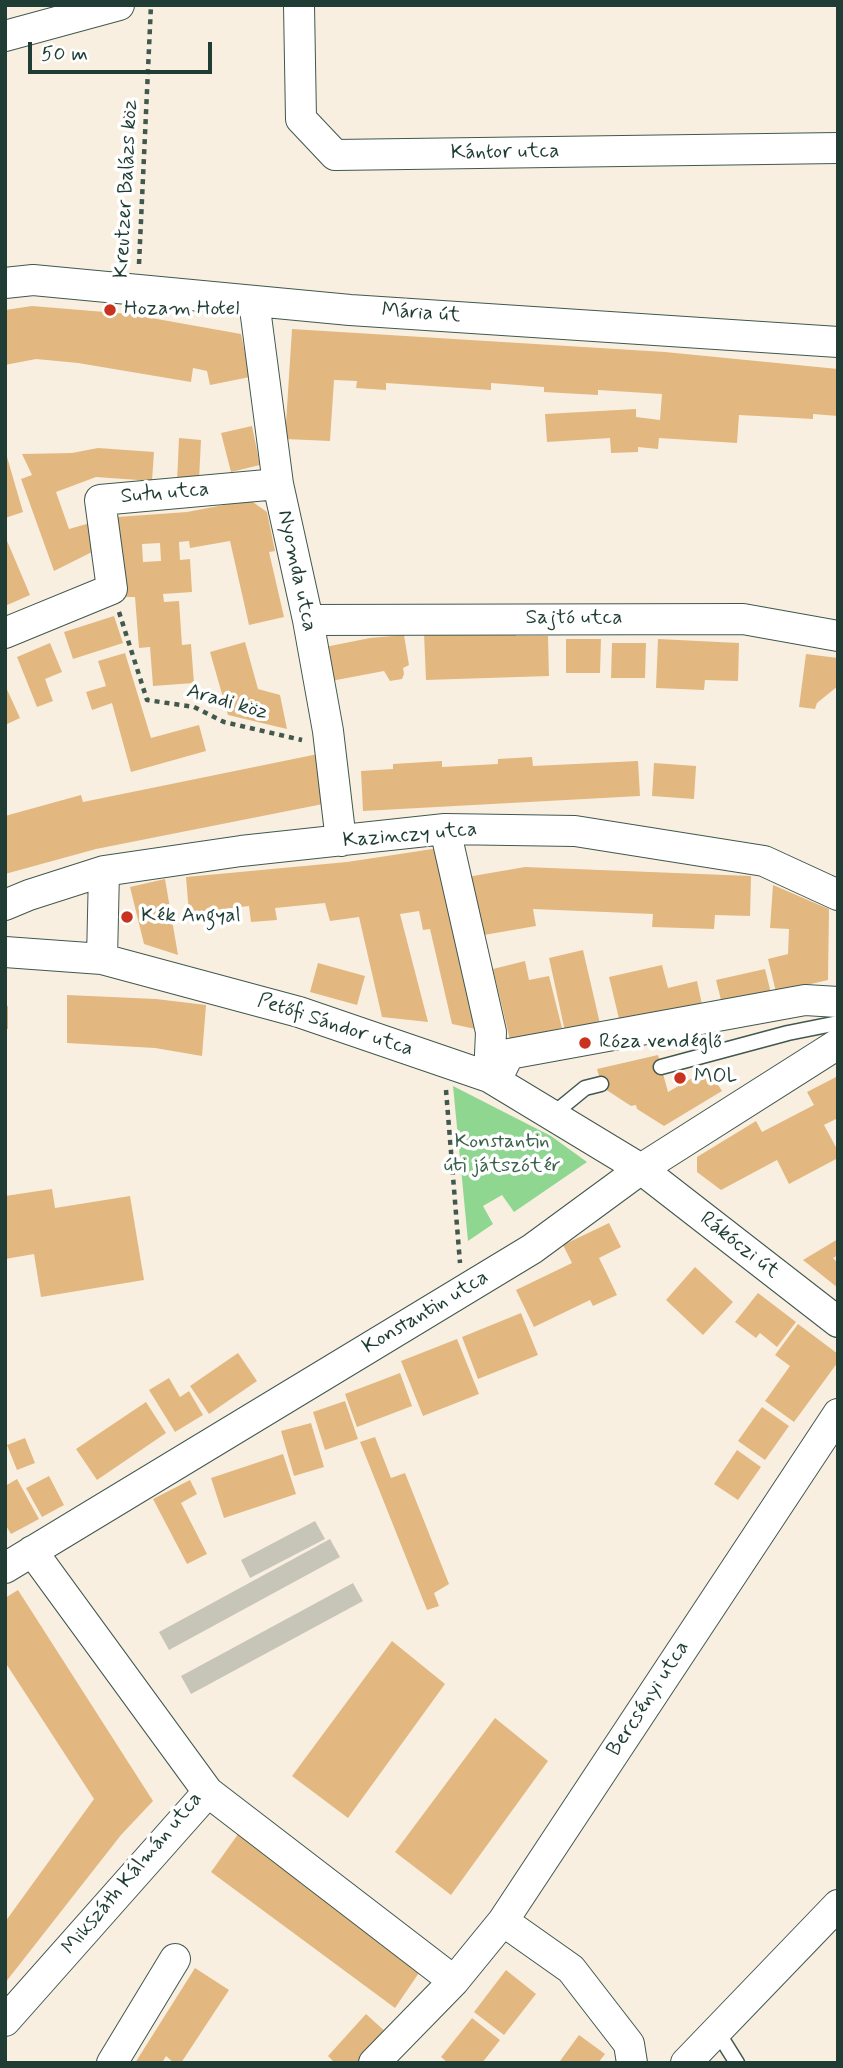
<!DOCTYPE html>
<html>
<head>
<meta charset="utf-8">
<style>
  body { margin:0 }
  #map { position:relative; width:843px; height:2068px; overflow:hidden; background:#f9efe0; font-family:Mynerve,sans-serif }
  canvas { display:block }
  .frame { position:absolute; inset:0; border:7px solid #1f3d34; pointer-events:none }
  .scale { position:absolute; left:28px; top:42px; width:184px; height:32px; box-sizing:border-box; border:4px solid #1f3d34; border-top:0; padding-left:9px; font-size:21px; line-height:24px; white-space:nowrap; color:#1f3d34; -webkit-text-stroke:5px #fff; paint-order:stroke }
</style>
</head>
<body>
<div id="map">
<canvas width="843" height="2068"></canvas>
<div class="frame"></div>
<div class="scale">50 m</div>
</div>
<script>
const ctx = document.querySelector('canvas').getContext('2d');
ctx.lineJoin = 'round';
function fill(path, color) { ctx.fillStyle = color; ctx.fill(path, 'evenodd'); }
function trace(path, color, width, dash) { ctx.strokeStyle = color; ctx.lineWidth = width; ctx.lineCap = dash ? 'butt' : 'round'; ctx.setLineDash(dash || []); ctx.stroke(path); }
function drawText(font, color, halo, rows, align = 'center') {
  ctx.font = font + ' Mynerve,sans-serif'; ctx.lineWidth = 7; ctx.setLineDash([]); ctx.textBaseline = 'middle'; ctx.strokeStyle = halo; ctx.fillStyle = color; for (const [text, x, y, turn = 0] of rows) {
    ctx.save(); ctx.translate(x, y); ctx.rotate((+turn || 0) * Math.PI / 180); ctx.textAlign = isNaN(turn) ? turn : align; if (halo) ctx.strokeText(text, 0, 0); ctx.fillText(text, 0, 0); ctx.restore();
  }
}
const industrial = new Path2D(`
  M315 1521 325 1539 250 1578 241 1560Z
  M330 1539 340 1557 169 1650 159 1632Z
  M353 1583 363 1601 191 1694 181 1676Z`);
const green = new Path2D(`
  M453 1086 551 1136 587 1162 514 1212 502 1195 483 1206 493 1224 468 1241Z`);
const building = new Path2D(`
  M32 306 129 314 241 334 250 377 210 385 207 371 193 368 191 382 78 363 36 359 5 365V310Z
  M292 329 665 352 838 369V416L813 414V419L739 415 737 443 659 438 658 449 638 447V452L611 453 610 438 547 442 545 414 636 409V417L660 420 662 394 598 390V395L544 392V387L491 383V390L386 383V390L356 388 357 381 334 380 330 441 285 439Z
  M252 426 260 465 231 472 221 433Z
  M179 438 201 440 199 480 177 482Z
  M98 448 154 452 152 481 96 477 56 492 69 529 90 523 96 550 54 571 21 479 32 475 22 454 72 453Z
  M5 450 23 512 5 518Z
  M250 500 267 512 275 551 269 552 284 617 249 625 230 541 190 548 189 541 179 542 180 560 190 559 192 592 163 594 164 602 179 601 182 645 191 644 194 683 153 686 150 647 139 648 135 597H123L117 517 187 512ZM160 543 161 561 143 562 142 544Z
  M5 536 30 595 5 606Z
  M114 616 123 643 73 659 64 632Z
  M516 629V636H548L549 676 426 680 424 633Z
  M404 635 409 665 403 668 404 674 402 679 390 681 384 671 331 681 325 647 370 638Z
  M566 639H601L600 673H566Z
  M658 639 739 643 738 681 705 680 704 690 656 688Z
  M245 642 258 689 280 695 287 729 228 715 210 652Z
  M50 643 62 672 45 679 53 701 37 707 17 657Z
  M612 643H646L645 678H611Z
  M125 653 151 738 199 725 206 751 131 772 112 703 92 710 86 692 106 686 98 661Z
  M806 654 838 658V686L817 703 815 709 799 707Z
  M5 685 20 718 5 725Z
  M318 754 328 803 96 849 5 874V816L81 795 83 802Z
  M532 757 533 766 638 761 640 796 363 811 361 771 393 769V764L442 761V767L498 764V759Z
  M654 763 696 766 694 799 652 796Z
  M439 848 480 1030 452 1024 430 929 423 930 419 911 400 914 428 1022 382 1017 359 917 330 921 325 903 275 908 277 920 251 922 249 906 189 913 186 877 347 862Z
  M525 867 751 876 750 916 715 915 714 929 652 927 653 914 533 909 536 926 478 936 467 877Z
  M165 879 178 955 144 944 130 887Z
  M773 885 829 909 828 980 776 992 768 959 788 954 789 929 770 928Z
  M583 950 601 1028 566 1036 549 958Z
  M525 961 529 980 549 976 562 1028 510 1040 493 969Z
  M318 963 365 976 357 1005 310 992Z
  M662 965 668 988 697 981 703 1009 621 1027 609 977Z
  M765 969 772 997 723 1008 716 980Z
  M67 995 156 999 206 1005 202 1056 155 1048 67 1043Z
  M5 1006H8V1029H5Z
  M658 1055 668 1092 694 1077 697 1083 711 1074 722 1091 664 1126 637 1109 636 1105 631 1106 602 1087 597 1069Z
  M838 1076V1118L824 1125 838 1151V1158L789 1184 777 1160 721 1190 697 1172V1157L756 1121 762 1132 814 1105 807 1092Z
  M52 1189 55 1208 130 1196 144 1280 41 1297 34 1254 5 1259V1196Z
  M609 1223 621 1247 599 1258 617 1295 593 1306 590 1300 534 1327 516 1290 572 1263 563 1245Z
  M838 1239V1255L833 1258 838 1263V1288L803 1260Z
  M695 1267 733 1302 703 1335 666 1300Z
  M758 1293 796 1322 777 1347 760 1333 756 1338 735 1322Z
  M521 1313 538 1355 478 1379 462 1337Z
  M798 1324 838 1354V1362L794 1422 765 1401 790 1366 775 1355Z
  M457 1339 479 1394 423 1416 401 1361Z
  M238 1353 257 1381 209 1414 190 1386Z
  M400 1373 412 1406 357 1427 345 1394Z
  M169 1378 180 1397 189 1391 203 1415 175 1432 149 1390Z
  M345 1401 358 1439 325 1450 313 1412Z
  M146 1402 166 1433 97 1480 76 1449Z
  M762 1407 789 1426 765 1460 738 1441Z
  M311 1423 324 1467 294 1476 281 1431Z
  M375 1437 391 1478 405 1473 449 1584 434 1593 439 1606 427 1610 360 1442Z
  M25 1438 35 1463 17 1470 7 1445Z
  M737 1450 761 1467 738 1500 714 1484Z
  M283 1454 296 1494 224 1518 211 1478Z
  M49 1476 64 1505 42 1517 26 1488Z
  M17 1479 39 1519 11 1534 5 1524V1486Z
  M190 1480 197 1494 181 1503 207 1554 187 1564 153 1499Z
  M18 1590 153 1801 121 1835 5 1983V1922L94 1799 5 1662V1598Z
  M392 1641 445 1684 348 1818 292 1776Z
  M495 1718 548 1761 451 1895 395 1852Z
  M241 1830 423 1967 395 2008 211 1872Z
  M195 1968 229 1990 181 2063H174L166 2056 162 2063H135Z
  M506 1970 536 1994 504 2035 474 2012Z
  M366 2014 388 2034 362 2063H335L328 2056Z
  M472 2018 500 2040 482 2063H448L441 2057Z
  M579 2035 605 2054 598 2063 560 2061Z`);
const path = new Path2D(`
  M139 264 151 5
  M119 612 147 700 194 707 224 722 302 740
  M446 1090 460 1263`);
const lane = new Path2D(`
  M661 1067 788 1033 838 1023
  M552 1115 585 1088 601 1084
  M717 2031 737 2063`);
const street = new Path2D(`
  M299 5 301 119 335 155 838 148
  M5 36 119 5
  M5 283 33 280 350 310 838 342
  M254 301 278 484 308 620 328 731 341 841
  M308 620 743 619 838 636
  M5 633 112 589 100 500 278 484
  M445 829 491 1032 489 1077
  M5 905 29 895 104 871
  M5 952 102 959 299 1012 489 1077 641 1169 838 1322
  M102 959 104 871 241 851 445 829 575 831 764 861 838 895
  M496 1080 509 1054 805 1000 838 1002
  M32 1551 208 1792 454 1981
  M5 1568 532 1249 641 1169 838 1044
  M503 1921 571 1969 629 2044 632 2063
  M5 2021 208 1792
  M112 2063 175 1959
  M374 2063 454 1981 503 1921 838 1414
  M686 2063 838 1905`);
const markers = [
  [110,310,7,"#c8321e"],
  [127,917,7,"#c8321e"],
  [585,1043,7,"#c8321e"],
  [680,1078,7,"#c8321e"]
];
const streetNames = [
  ["Kántor utca",505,153,-1],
  ["Kreutzer Balázs köz",127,189,-87],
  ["Mária út",421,314,4],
  ["Sutu utca",165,494,-5],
  ["Nyomda utca",296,571,78],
  ["Sajtó utca",574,619],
  ["Aradi köz",227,703,16],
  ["Kazinczy utca",410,836,-5],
  ["Petőfi Sándor utca",335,1026,18],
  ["Rákóczi út",739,1246,38],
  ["Konstantin utca",426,1313,-31],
  ["Bercsényi utca",649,1699,-57],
  ["Mikszáth Kálmán utca",133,1874,-50]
];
const poiNames = [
  ["Hozam Hotel",124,310],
  ["Kék Angyal",141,917],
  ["Róza vendéglő",599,1043],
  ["MOL",694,1078]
];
const parkNames = [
  ["Konstantin",502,1143],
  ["úti játszótér",502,1167]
];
fill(industrial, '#c7c5b8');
fill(green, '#8fd691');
fill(building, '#e3b880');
trace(lane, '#40584e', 17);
trace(street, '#40584e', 32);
trace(path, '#40584e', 4.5, [5, 5]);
trace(lane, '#fff', 14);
trace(street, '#fff', 30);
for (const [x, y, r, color] of markers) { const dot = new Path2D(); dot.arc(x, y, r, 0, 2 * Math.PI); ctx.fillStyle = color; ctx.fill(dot); trace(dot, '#fff', 2.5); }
drawText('21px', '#1f3d34', '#fff', streetNames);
drawText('21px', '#1f3d34', '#fff', poiNames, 'left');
drawText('21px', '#3b634b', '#fff', parkNames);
</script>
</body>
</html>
